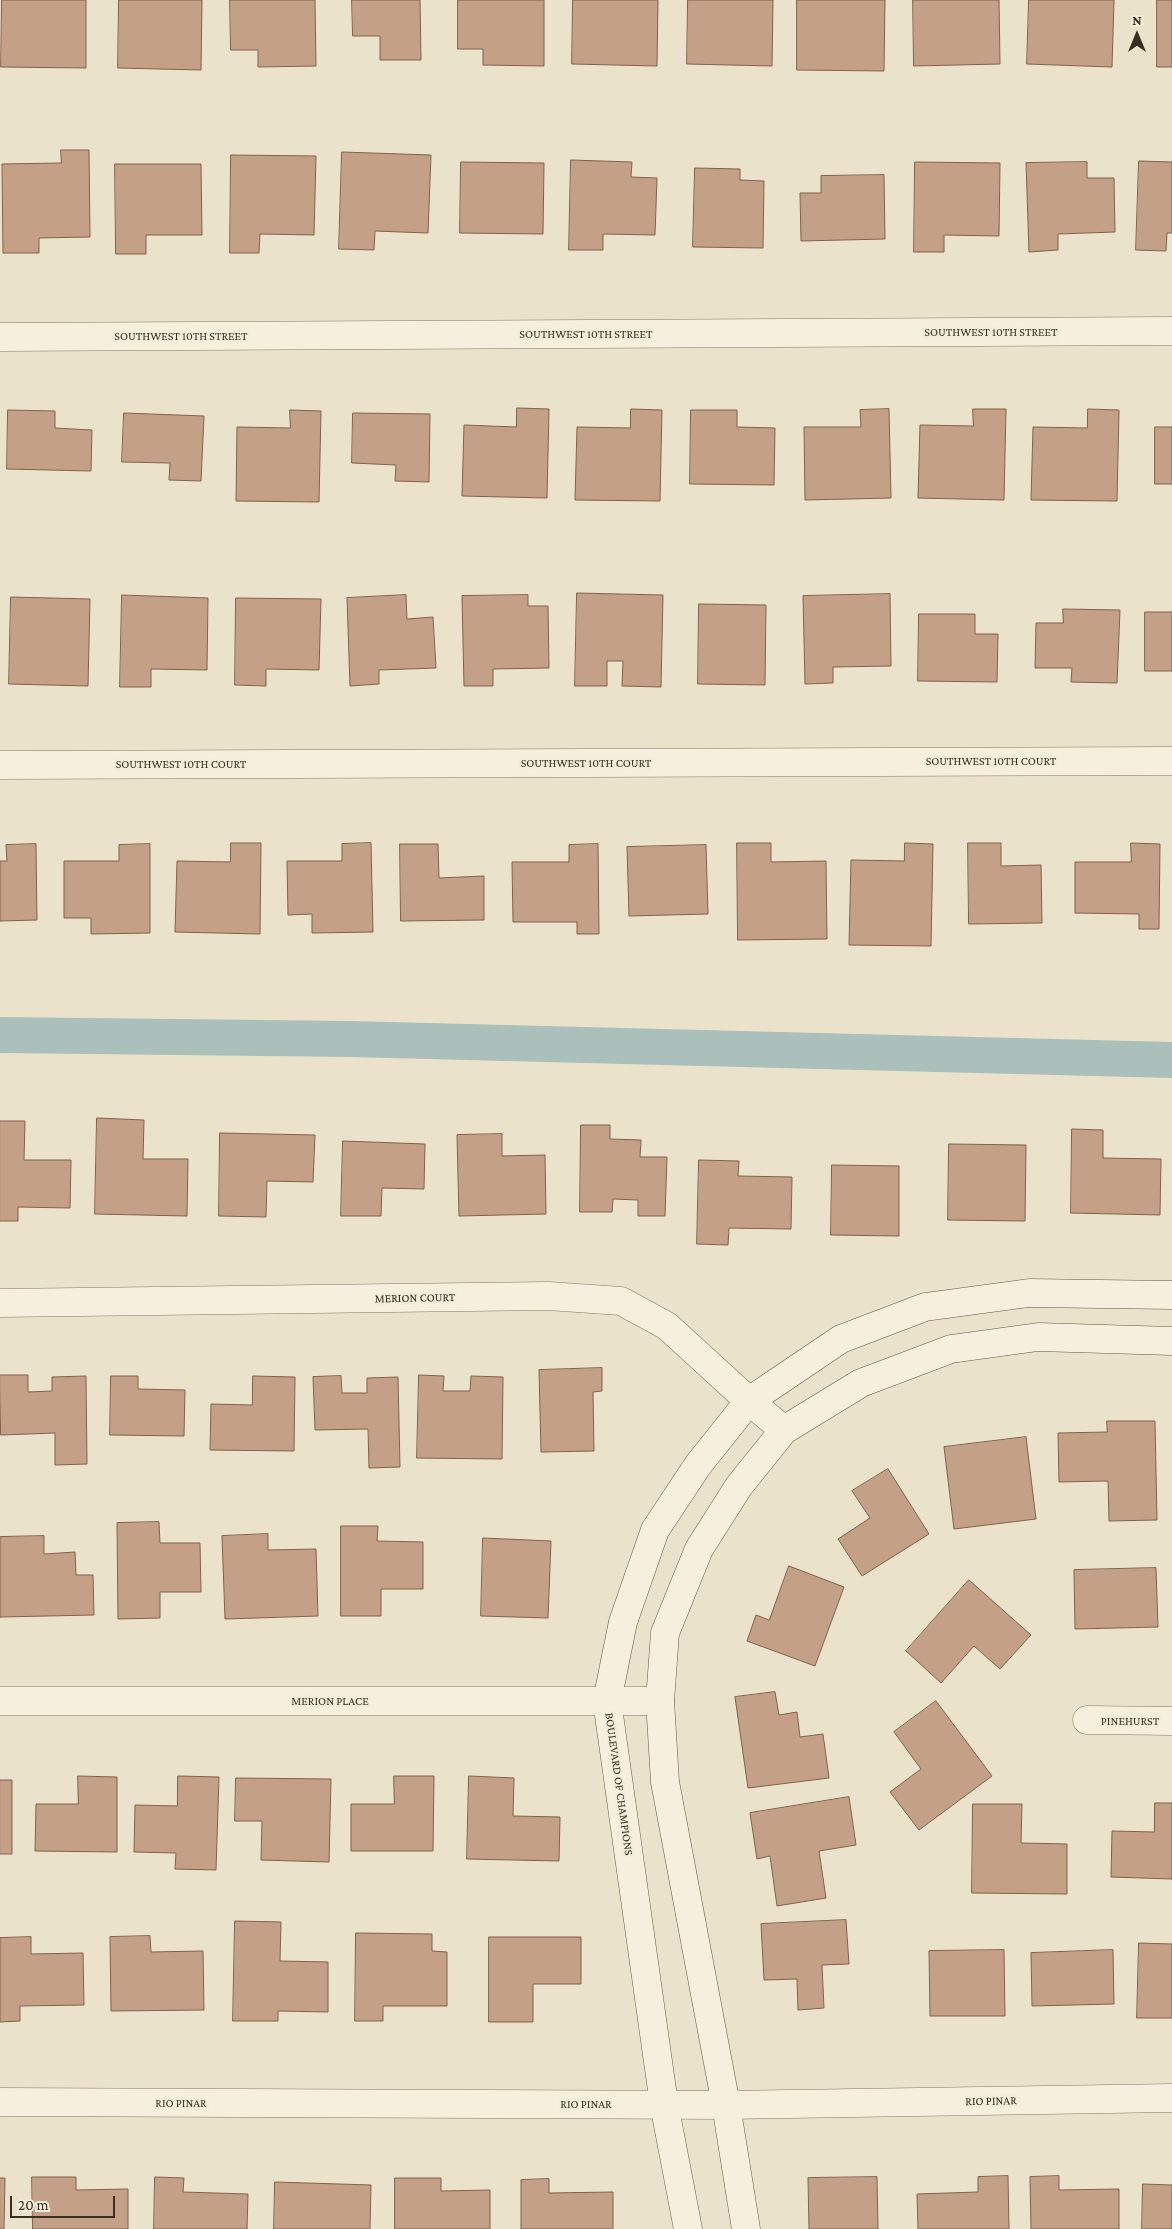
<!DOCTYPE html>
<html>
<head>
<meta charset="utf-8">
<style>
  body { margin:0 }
  #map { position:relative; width:1172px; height:2229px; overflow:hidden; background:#ebe2cc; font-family:"Crimson Pro",serif }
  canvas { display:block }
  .north { position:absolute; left:1112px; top:10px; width:50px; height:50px; -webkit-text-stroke:4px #f3ecdb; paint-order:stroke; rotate:0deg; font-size:14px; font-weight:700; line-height:20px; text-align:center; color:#382e23 }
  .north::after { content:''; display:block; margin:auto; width:18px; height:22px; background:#382e23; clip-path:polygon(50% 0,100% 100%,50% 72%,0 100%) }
  .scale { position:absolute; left:10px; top:2196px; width:105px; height:22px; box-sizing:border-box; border:2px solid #382e23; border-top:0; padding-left:6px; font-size:15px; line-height:18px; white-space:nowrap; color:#382e23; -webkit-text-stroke:4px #f3ecdb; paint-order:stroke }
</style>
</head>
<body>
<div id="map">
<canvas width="1172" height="2229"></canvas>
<div class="north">N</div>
<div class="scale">20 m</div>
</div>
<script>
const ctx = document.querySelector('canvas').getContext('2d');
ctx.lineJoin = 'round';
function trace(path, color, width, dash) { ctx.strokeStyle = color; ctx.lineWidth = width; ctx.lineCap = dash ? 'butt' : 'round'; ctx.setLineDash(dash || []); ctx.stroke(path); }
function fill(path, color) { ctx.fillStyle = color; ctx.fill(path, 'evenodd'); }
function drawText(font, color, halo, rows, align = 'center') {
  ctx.font = font + ' "Crimson Pro",serif'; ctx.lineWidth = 5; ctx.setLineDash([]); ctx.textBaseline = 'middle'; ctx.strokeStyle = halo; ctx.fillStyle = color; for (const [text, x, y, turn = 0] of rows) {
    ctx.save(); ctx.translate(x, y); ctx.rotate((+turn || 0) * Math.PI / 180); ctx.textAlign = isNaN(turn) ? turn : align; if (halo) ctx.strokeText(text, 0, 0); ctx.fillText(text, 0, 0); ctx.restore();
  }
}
const canal = new Path2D(`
  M0 1035 350 1039 1172 1060`);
const building = new Path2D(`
  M2 0H86V68L1 67Z
  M119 0H202L201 70 118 68Z
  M230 0H315L316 66 258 67V50H231Z
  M352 0H420L421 60H380V36H353Z
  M458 0H544V66L483 65V49H458Z
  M573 0H658L657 66 572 64Z
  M688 0H773L772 66 687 64Z
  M797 0H885L884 71 797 70Z
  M913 0H999L1000 64 914 66Z
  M1029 0H1114L1112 67 1027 64Z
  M1157 0H1172V67H1157Z
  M61 150H89L90 237 39 238V253H3L2 164 61 163Z
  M342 152 431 155 428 233 375 231 374 250 339 249Z
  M231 155 316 156 314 235 260 234 259 253H230Z
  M571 160 632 162 631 177 657 178 655 235 603 234V250H569Z
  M1139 161 1172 162V233H1167L1166 251 1136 250Z
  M461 162 544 163 543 234 460 233Z
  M915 162 1000 163 999 236 944 235V252H914Z
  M1087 162V178H1114L1115 232 1058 234V250L1029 252 1026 163Z
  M115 164H201L202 235H146V254H116Z
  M695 168 740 169V180L764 181 763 248 693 247Z
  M884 175 885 239 801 241 800 193H821V176Z
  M517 408 549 409 547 498 462 496 464 425 516 427Z
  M631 409 662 410 660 501 575 500 577 427 630 428Z
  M889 409 891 498 805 500 804 427H861L860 410Z
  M973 409H1006L1004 500 918 498 920 425 973 426Z
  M1088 409 1119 410 1117 501 1031 500 1033 427 1087 428Z
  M8 410 55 411V428L92 430 91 471 7 469Z
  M290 410 321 411 319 502 236 501 237 427 290 428Z
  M691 410H737V427L775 428 774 485 690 484Z
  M124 413 204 416 201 481 169 480 170 463 122 462Z
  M353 413 430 414 429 482 395 481 396 465 352 463Z
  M1155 427H1172V484H1155Z
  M577 593 663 595 661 687 622 686 623 661H607V686H575Z
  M890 594 891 666 833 667V683L805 684 803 596Z
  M122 595 208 598 207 670 151 669V687H120Z
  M406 595 407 619 433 617 436 668 379 670V684L350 686 347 598Z
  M528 595V606H548L549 668 493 669V686H464L462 596Z
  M11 597 90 599 88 686 9 684Z
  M236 598 321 599 319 670 266 669V686L235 685Z
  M699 604 766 605 765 685 698 684Z
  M1063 609 1120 610 1117 683 1071 682 1072 668H1035L1036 623H1063Z
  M1145 612H1172V671H1145Z
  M919 614H975V634H998L997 682 918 681Z
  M231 843H261L260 934 175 932 177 861 230 862Z
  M371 843 373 932 312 933V914L288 915 287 861H342V844Z
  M737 843H771V862L826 861 827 939 738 940Z
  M905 843 933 844 931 946 849 945 851 860 904 861Z
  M968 843H1001V866L1041 865 1042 923 969 924Z
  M1131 843 1160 844 1159 929H1139V914L1075 913V862H1131Z
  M36 844 37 920 0 921V861H7L6 845Z
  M150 844V933L91 934V918H64V861H119V845Z
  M400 844H438L439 878 484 876V920L401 921Z
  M598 844 599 934H577V922H513L512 862H569V845Z
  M706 845 708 914 629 916 627 847Z
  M97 1118 144 1120 143 1159H188L187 1216 95 1214Z
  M0 1121H25L24 1160H71L70 1208 18 1207V1221H0Z
  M581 1125H610V1139L641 1140 640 1157H667L665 1216H638V1200L613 1199 612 1212H580Z
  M1072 1129 1103 1130V1158L1161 1159 1160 1215 1071 1213Z
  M220 1133 315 1135 313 1182 267 1181 266 1217 219 1216Z
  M502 1134V1156L545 1155 546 1214 459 1216 457 1135Z
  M343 1141 425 1144 424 1189 382 1188 381 1216H341Z
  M949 1144 1026 1145 1025 1221 948 1220Z
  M699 1160 739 1161 738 1176 792 1177 791 1229 729 1228 728 1245 697 1244Z
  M832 1165 899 1166V1236L831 1235Z
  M602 1368V1391L593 1392 594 1451 541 1452 539 1370Z
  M0 1375H28V1392L52 1391V1377L86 1376 87 1464 55 1465V1433L1 1435Z
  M419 1375 444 1376 443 1391H470L471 1376 503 1377 502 1459 417 1458Z
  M111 1376H138V1389L185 1390 184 1436 110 1435Z
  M253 1376 295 1377 294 1451 210 1450 211 1404 252 1405Z
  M341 1376 342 1393H367V1378L398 1377 400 1467 369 1468 368 1429 315 1430 313 1377Z
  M1107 1421H1155L1157 1520 1109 1521 1108 1481 1059 1482 1058 1433 1107 1432Z
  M1026 1437 1036 1519 954 1529 944 1447Z
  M888 1469 929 1534 862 1576 838 1539 870 1518 852 1491Z
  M159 1522 160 1543H200L201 1592H160V1618L118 1619 117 1523Z
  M341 1526H378L377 1541 423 1542V1589H381V1616H341Z
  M268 1534V1550L316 1549 318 1616 225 1619 222 1536Z
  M44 1536V1554L75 1552 76 1575H93L94 1615 0 1617V1537Z
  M483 1538 551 1541 548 1618 481 1616Z
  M789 1566 844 1587 815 1666 747 1641 756 1615 769 1620Z
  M1156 1568 1158 1627 1075 1629 1074 1570Z
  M969 1580 1031 1635 1000 1669 974 1646 941 1683 906 1651Z
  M775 1692 779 1715 797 1712 800 1737 823 1734 829 1778 748 1788 735 1697Z
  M936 1701 992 1776 919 1830 890 1792 921 1769 894 1732Z
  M78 1776 117 1777V1852L35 1851 36 1804H78Z
  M178 1776 219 1777 216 1870 175 1869 176 1853 134 1852 135 1805 177 1806Z
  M394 1776H434L433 1851H351V1804H394Z
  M469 1776 514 1778 513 1816 560 1817 559 1861 467 1859Z
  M236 1778 331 1779 329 1862 261 1860 262 1821H235Z
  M0 1780H12V1854H0Z
  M849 1797 856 1845 819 1851 826 1898 777 1906 770 1856 757 1859 750 1813Z
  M1155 1803H1172V1879L1111 1877 1112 1831 1154 1832Z
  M973 1804H1022L1021 1843 1067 1844V1894L972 1893Z
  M846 1920 849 1964 822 1965 824 2008 798 2010 797 1979 764 1980 761 1924Z
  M235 1921 281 1922 280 1961 328 1962V2012L278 2011V2021H233Z
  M356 1933 432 1934V1951L447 1952V2006H383V2021H355Z
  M150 1936 151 1952 203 1951 204 2010 111 2011 110 1937Z
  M31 1937V1954L83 1953 84 2005 20 2006V2021L0 2022V1938Z
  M489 1937H581V1984H533V2022H489Z
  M1139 1943 1172 1944V2018H1137Z
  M1004 1950 1005 2016H930L929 1951Z
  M1113 1950 1114 2004 1032 2006 1031 1953Z
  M1008 2176 1009 2229H918L917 2194 978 2192V2177Z
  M1059 2176V2190L1119 2189V2229H1031L1030 2177Z
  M32 2177H76V2190L128 2189V2229H33Z
  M155 2177 184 2178 183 2192 248 2194 247 2229H154Z
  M877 2177 878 2229H809L808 2178Z
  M0 2178H5L4 2229H0Z
  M395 2178H441V2191L490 2190V2229H395Z
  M549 2179V2193L613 2192V2229H521V2180Z
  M275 2182 371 2185 370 2229H274Z
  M1143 2184 1172 2185V2229H1142Z`);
const street = new Path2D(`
  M0 337 1172 331
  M0 765 1172 761
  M0 1303 548 1296 621 1301 667 1326 749 1401 784 1430
  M0 1701H660
  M1087 1720 1172 1721
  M0 2102 726 2105 1172 2098`);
const secondary = new Path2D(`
  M688 2229 664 2104 607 1701 623 1622 655 1530 698 1465 749 1401 841 1339 925 1307 1029 1293 1172 1295
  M746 2229 726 2105 665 1782 660 1701 665 1633 699 1549 739 1486 784 1430 861 1383 951 1349 1038 1337 1172 1341`);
const streetNames = [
  ["SOUTHWEST 10TH STREET",991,332],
  ["SOUTHWEST 10TH STREET",586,334],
  ["SOUTHWEST 10TH STREET",181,336],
  ["SOUTHWEST 10TH COURT",991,761],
  ["SOUTHWEST 10TH COURT",586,763],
  ["SOUTHWEST 10TH COURT",181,764],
  ["MERION COURT",415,1298,-1],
  ["MERION PLACE",330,1701],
  ["PINEHURST",1130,1721],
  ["BOULEVARD OF CHAMPIONS",619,1784,82],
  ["RIO PINAR",991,2101,-1],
  ["RIO PINAR",181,2103],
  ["RIO PINAR",586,2104]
];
trace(canal, '#abc0ba', 36);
fill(building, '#c4a186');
trace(building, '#82614a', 1);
trace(street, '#867561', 29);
trace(secondary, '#685744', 29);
trace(street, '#f6efde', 28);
trace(secondary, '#f6efde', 28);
drawText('12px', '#382e23', '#f3ecdb', streetNames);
</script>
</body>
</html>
